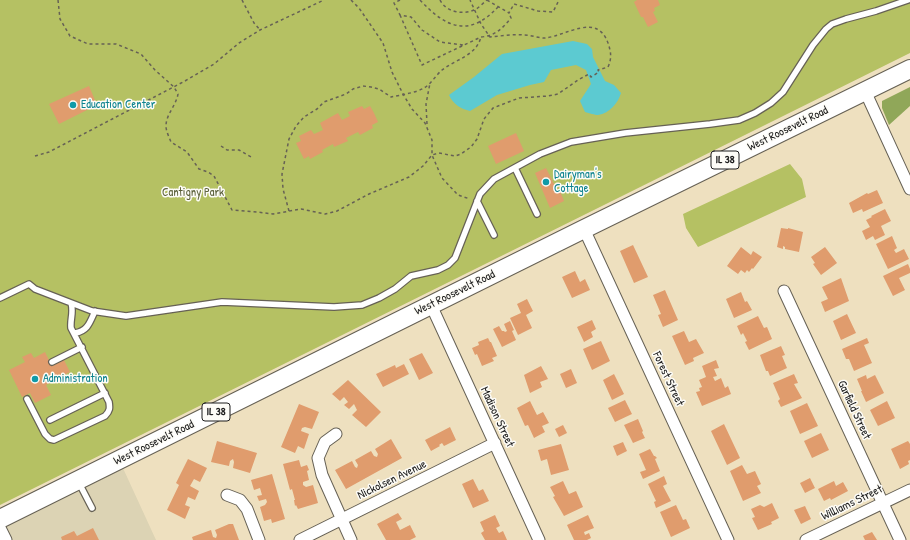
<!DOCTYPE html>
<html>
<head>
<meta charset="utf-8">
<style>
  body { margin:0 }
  canvas { display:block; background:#eee0bf }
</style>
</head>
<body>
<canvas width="910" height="540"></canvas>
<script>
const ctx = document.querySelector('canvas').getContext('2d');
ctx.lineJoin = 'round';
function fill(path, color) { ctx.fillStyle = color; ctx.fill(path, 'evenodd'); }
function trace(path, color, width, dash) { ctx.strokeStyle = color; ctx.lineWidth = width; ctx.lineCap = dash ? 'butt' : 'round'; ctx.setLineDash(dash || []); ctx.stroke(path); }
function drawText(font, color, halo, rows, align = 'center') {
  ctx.font = font + ' "Patrick Hand",sans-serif'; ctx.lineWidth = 3; ctx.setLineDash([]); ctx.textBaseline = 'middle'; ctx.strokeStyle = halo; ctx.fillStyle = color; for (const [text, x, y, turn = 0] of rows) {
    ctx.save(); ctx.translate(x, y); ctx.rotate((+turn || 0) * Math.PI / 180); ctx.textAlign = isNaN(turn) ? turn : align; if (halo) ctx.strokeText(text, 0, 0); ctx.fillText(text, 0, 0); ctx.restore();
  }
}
const built = new Path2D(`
  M122 466 156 540H0V528Z`);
const green = new Path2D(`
  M0 0H910V53L0 505Z
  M790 164 802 179 806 197 698 247 686 228 683 214Z`);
const forest = new Path2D(`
  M910 87V106L889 125 882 108V101Z`);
const water = new Path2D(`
  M573 41 587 44 592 49 593 57 605 81 614 85 621 93C618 103 610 113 598 115 595 115 589 113 585 112L580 101 591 84 586 70 576 65 551 70 544 82 530 85 497 95 470 111C461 109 453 104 449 95L474 77 502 54Z`);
const building = new Path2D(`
  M637 0H658L660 5 654 8 655 11 653 12 658 22 648 27 643 17H641L634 2Z
  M89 86 97 105 59 124 49 104Z
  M362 106 364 109 370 106 374 113 378 122 372 125 373 128 360 135 358 132 346 138 348 141 334 147 333 144 322 150 323 152 310 159 309 156 304 159 296 143 301 141 299 136 311 130 314 134 323 130 320 123 338 113 342 120 350 116 348 112Z
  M516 133 524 151 496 164 488 146Z
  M546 168 558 192 560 191 564 201 550 208 535 173Z
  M877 190 883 203 863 212 862 209 853 213 849 203 867 193 868 194Z
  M885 209 891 221 881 226 885 235 875 240 873 236 866 240 862 231 870 227 866 220 872 217 871 216Z
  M781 228 788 229V228L803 232 799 252 785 249V247L783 246V249L777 247Z
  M892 236 897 248 894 250 896 253 904 249 909 259 888 269 876 244Z
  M633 245 648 277 634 283 620 251Z
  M741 247 751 255 753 251 762 257 753 269 752 268 749 272 747 270 745 273 741 270 738 274 727 266Z
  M825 247 837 263 821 275 813 264 815 263 811 257Z
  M908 264 910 269V273L899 278 905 290 893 296 883 276Z
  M575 271 580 282 585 279 590 290 572 298 562 277Z
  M841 278 849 301 825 312 821 302 828 299 822 287Z
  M665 290 678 320 663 327 658 315 661 314 653 295Z
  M741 292 745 302 747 301 752 310 734 318 726 299Z
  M527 299 533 311 526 315 532 328 518 335 510 318 521 313 517 304Z
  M847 314 856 333 841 340 833 321Z
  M758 316 764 328 767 327 772 339 749 350 745 342 747 341 743 333 741 335 737 326Z
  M592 320 596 329 591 332 593 337 584 342 577 327Z
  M510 321 514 330 512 331 516 340 502 347 493 329 499 326 502 331H504L505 332 507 331 504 324Z
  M684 331 689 342 696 339 704 353 693 358 694 361 685 365 672 336Z
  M488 338 490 342H491L497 356 492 358 494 361 482 366 477 354 475 355 472 348 479 345 478 342Z
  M867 338 869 343 864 345 872 363 854 371 849 359H846L842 349Z
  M601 341 610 361 592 370 583 349Z
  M781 346 785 355 782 356 787 368 770 376 768 371H766L760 355Z
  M45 352 52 366 64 360 70 372 46 385 51 395 35 403 30 393 22 397 9 370 25 362 22 357 31 353 34 358Z
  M422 353 433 373 419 380 409 359Z
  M716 360 719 368 714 369 717 376 713 377 715 381 721 378 725 388 728 386 731 394 702 406 696 392 700 391 699 388 702 387 699 380 706 377 702 366Z
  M404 364 409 374 383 387 376 374 395 365 396 368Z
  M541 366 548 379 540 382 542 387 530 393 524 375Z
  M571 369 577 383 566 388 560 374Z
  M614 374 624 394 612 400 603 380Z
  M794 374 798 383 794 384 802 398 781 407 778 401 780 399 773 383Z
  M866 375 867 379 875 375 884 393 866 402 861 391H862L857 379Z
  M348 380 381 412 366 427 352 415 357 410 354 404 349 409 344 405 348 402 344 397 340 401 332 394Z
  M625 400 632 414 615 422 608 408Z
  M530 401 537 415 543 412 549 423 542 426 545 432 534 438 528 425 525 426 517 408Z
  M887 401 895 418 878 426 870 410Z
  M807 403 818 426 800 434 790 411Z
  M299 404 319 412 312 429 305 427 302 428 301 431 309 434 304 449 298 446 295 453 281 447Z
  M638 419 643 431 642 432 645 438 633 443 624 425Z
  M724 424 740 458 727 465 711 431Z
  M563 425 567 433 559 437 555 429Z
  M450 427 456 440 444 446 442 443 439 445 440 446 431 451 425 440Z
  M821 433 829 450 812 458 804 441Z
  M391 439 402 458 346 489 335 470 352 461 355 467 357 468 358 465 355 460 371 451 374 456 377 457 378 454 375 449Z
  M217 441 257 453 250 473 233 468 234 462 233 459 230 461 229 466 211 462Z
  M908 441 910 444V460L908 461 909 464 900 469 891 449Z
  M623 442 627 451 617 456 613 446Z
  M561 444 569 470 551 475 547 459 541 461 538 450Z
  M650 449 654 456H655L657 458 655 459 660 471 643 479 640 472 646 470 639 454Z
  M188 459 207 468 200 482 194 479 190 486 199 491 195 500 188 497 185 505 190 507 185 519 167 510 179 485 176 483Z
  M299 460 301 467 307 465 309 470 307 471 309 480 303 482V485L306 487 313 485 318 503 298 509 296 505 295 506 294 500H295L292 489 290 490 283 464Z
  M742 465 747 474 755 471 761 484 757 486 761 493 743 501 730 471Z
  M272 474 285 519 272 523 271 519 264 521 260 507 265 505 267 502 266 499 259 501 257 496 262 495 260 488 254 490 251 480Z
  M664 476 667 484 663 486 671 501 656 508 654 502 656 501 648 484Z
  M810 478 815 488 805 493 800 483Z
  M473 479 479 491 483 489 489 501 473 508 462 484Z
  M563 481 569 494 576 491 583 507 564 516 553 497 555 496 550 487Z
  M834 481 836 486 843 482 848 491 831 500 830 498 824 501 818 489Z
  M772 503 779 518 771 522 772 524 758 530 752 518 755 517 751 509 760 505 764 507Z
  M676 505 683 520 686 519 690 528 671 537 660 512Z
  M805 506 811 519 801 524 794 510Z
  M398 513 402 519 396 522 400 530 410 525 416 537 410 540H386L377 524Z
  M495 515 500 526 496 528 499 533 503 531 507 540H485L481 533 484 531 480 522Z
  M588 515 594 528 584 532 585 535 589 533 591 538 587 540H574L567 525Z
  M229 524H233L239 540H193L192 537 211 530 213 537 216 538 217 535 215 530Z
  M93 528 99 540H62L61 537 74 531 77 536Z
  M872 532 877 540H865L863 536Z`);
const path = new Path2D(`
  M58 0 60 19 70 36 88 44H116L141 54 155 70 174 87 178 94C176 106 166 114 166 126 166 131 169 137 171 142L187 152 199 169 208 172 214 176 232 210 257 212 273 214 301 209 325 214 337 211 369 194 409 177 423 166 432 155 439 153 455 156 461 154 471 147 477 139 484 119 493 108 519 98 548 96 558 94 578 80 589 74 591 77 599 72 598 70 608 67C612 58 611 52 608 43 597 12 566 36 545 38 538 38 531 35 524 35 513 34 501 36 490 37L481 24 470 0
  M242 0 254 23 260 30
  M351 0 359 8 383 43 392 72 403 94 412 109 425 123 432 140V155L442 178 458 195 470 199
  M400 0 394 3 400 15 411 17 422 30 440 42 463 45
  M420 0C446 28 469 38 498 7
  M440 0C446 12 462 15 474 10 479 8 483 3 487 0
  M487 0 509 13 514 4 538 11 553 12 559 0
  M400 15 422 65 481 37C495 36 503 28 511 18L509 13
  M427 124 426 104 430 83
  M221 146 227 150H239L251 157
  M35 156 49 152 185 81 214 64 239 43 260 30 324 0
  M289 211 283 189 282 174 289 139 296 126 304 117 317 109 324 102 346 94 353 89 363 86 371 87 379 89 391 97C401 95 415 93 424 88 431 84 436 75 442 70 456 59 476 56 481 37`);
const service = new Path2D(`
  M515 168 537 214
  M477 201 494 235
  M0 298 29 284 35 289 92 311 126 316 222 302 334 307 362 305 379 298 395 289 411 276 438 270 448 265 455 258 480 194 494 179 540 154 571 142 625 133 710 124 739 120 755 113 771 103 783 92 813 45 826 29 832 24 846 19 876 11 908 0
  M75 333C88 331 90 322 95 311
  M52 362 82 347
  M27 399 45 434 50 439 54 440 105 416C110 411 110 408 109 402L71 328C70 319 74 312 71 303
  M50 420 105 393
  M79 483 92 508`);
const minor = new Path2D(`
  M865 91 910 189
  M584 229 728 540
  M784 291 900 540
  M431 305 539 540
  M336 434 325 442 318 458 322 475 351 540
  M227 495 240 500 247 509 259 540
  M0 528 6 540
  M300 540 495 443
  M806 540 910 490`);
const primary = new Path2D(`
  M0 519 584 229 910 69`);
const markers = [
  [73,105,4,"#0f9aa8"],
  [546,182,4,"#0f9aa8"],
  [35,379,4,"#0f9aa8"]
];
const shields = [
  [725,160,28],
  [216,412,28]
];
const shieldNames = [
  ["IL 38",725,160],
  ["IL 38",216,412]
];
const cultureNames = [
  ["Education Center",81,105],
  ["Dairyman's",554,175],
  ["Cottage",554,189],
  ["Administration",43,379]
];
const streetNames = [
  ["West Roosevelt Road",788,129,-26],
  ["West Roosevelt Road",455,293,-26],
  ["Forest Street",668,379,65],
  ["Garfield Street",854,410,65],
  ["Madison Street",497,417,65],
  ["West Roosevelt Road",154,443,-26],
  ["Nickolsen Avenue",392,480,-26],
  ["Williams Street",852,503,-26]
];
const parkNames = [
  ["Cantigny Park",193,193]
];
fill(built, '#dcd3b4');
fill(green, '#b5c163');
fill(forest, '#90a759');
fill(water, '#5ccad1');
fill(building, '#e09c6d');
trace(service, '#666155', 8);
trace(minor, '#666155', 13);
trace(primary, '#666155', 20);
trace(path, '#666155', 1.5, [3, 3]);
trace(service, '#fff', 5.5);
trace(minor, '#fff', 11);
trace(primary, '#fff', 18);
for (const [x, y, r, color] of markers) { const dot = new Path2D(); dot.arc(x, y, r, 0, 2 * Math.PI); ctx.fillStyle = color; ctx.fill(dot); trace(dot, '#fdfcf7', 1.5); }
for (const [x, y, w] of shields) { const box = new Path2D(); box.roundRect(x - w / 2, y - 9, w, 18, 3); ctx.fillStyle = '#fdfcf7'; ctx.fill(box); trace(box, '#1c1c1c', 1); }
drawText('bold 11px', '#1c1c1c', null, shieldNames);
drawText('12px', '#0d838f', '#fdfcf7', cultureNames, 'left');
drawText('12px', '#1c1c1c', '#fdfcf7', streetNames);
drawText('12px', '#595e38', '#fdfcf7', parkNames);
</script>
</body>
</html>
